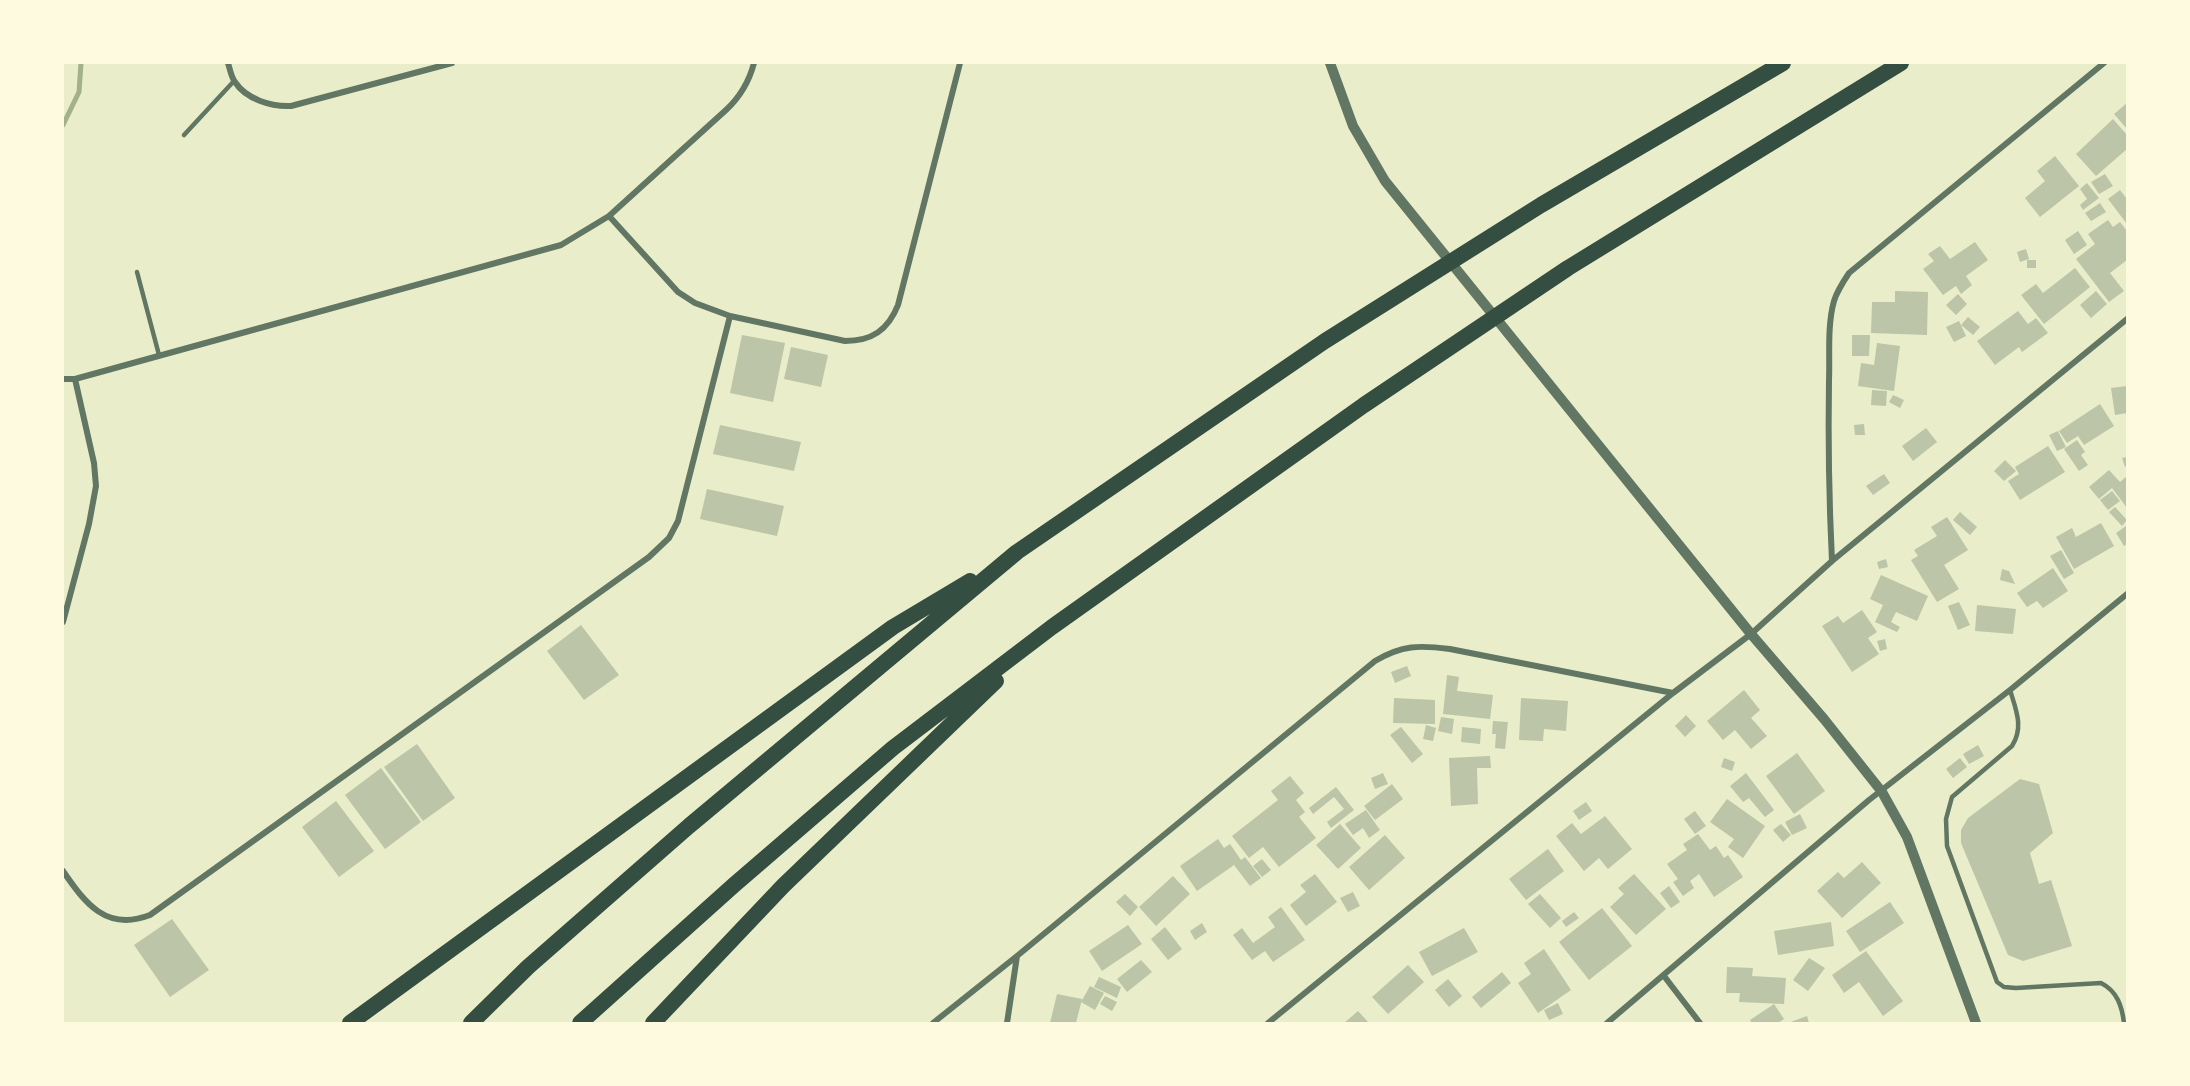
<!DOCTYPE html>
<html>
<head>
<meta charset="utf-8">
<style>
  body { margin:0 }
  #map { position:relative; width:2190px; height:1086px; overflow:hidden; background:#e9edc9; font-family:"Fira Sans",sans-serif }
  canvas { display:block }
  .frame { position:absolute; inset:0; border:64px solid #fefae0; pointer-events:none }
</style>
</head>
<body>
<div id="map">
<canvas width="2190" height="1086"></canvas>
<div class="frame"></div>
</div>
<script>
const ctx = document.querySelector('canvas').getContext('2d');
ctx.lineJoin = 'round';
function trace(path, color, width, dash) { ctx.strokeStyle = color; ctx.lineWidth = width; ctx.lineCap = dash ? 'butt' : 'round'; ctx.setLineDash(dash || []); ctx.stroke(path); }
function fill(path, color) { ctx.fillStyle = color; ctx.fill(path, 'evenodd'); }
const stream = new Path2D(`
  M63 125 79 92 81 63`);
const building = new Path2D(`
  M2127 103V129L2114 114Z
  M2113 119 2127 135V149L2096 176 2076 154Z
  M2055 156 2079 186 2040 217 2025 198 2045 181 2037 171Z
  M2105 174 2113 186 2099 194 2091 182Z
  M2087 183 2099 198 2083 210 2080 205 2087 199 2080 189Z
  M2120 190 2127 199V224L2108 199Z
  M2100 203 2106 212 2091 221 2085 213Z
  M2108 220 2113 227 2120 222 2127 231V260L2110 273 2124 291 2109 302 2076 259 2095 244 2088 234Z
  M2078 231 2087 245 2074 254 2065 240Z
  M1975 242 1988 260 1966 276 1972 285 1961 294 1956 286 1943 295 1923 269 1934 261 1928 254 1940 246 1950 259Z
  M2026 249 2029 259 2020 262 2017 252Z
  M2027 260H2036V268H2027Z
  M2075 268 2090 287 2044 324 2021 295 2036 284 2043 293Z
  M1895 291 1928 292 1927 335 1871 333 1872 302H1895Z
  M2096 291 2107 304 2091 318 2080 305Z
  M1958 294 1967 304 1956 315 1946 305Z
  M2018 311 2028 324 2036 318 2048 333 2022 352 2019 347 1995 365 1977 341Z
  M1968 317 1980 327 1973 335 1961 325Z
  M1959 321 1966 336 1954 342 1946 327Z
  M742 335 785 343 773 402 730 393Z
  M1852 335H1870L1869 356H1852Z
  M1877 343 1900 346 1894 391 1858 386 1861 363 1874 365Z
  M791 347 828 355 821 387 784 379Z
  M2127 386V413L2115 415 2111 388Z
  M1872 390 1887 391 1886 406 1871 405Z
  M1893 395 1904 400 1900 408 1889 402Z
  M2100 404 2114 426 2084 445 2078 436 2067 443 2059 431Z
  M1864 424 1865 435H1855L1854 425Z
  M720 425 801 442 794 471 713 454Z
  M1926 428 1937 442 1913 461 1902 446Z
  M2058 431 2066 447 2057 451 2049 435Z
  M2077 440 2085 452 2081 455 2088 465 2079 471 2064 449Z
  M2048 446 2065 472 2020 500 2008 481 2019 474 2015 467Z
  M2127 457V466L2125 467 2122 458Z
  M2005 460 2016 471 2004 481 1994 471Z
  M2109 470 2120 482 2127 476V508L2112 488 2099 499 2089 487Z
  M1884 474 1890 483 1873 495 1866 486Z
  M707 489 784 506 777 536 700 519Z
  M2112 491 2120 501 2108 510 2100 500Z
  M2115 507 2127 520 2122 526 2109 512Z
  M1960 512 1977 527 1970 535 1953 520Z
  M1947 517 1968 550 1944 565 1959 589 1937 602 1911 560 1918 556 1914 550 1937 536 1931 527Z
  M2101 523 2114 546 2074 569 2056 537 2072 528 2076 537Z
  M2126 526 2127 544 2124 546 2116 533Z
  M2061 550 2074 573 2064 579 2050 556Z
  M1886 559 1888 567 1879 569 1877 562Z
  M2053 568 2068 591 2043 608 2037 601 2027 607 2017 593Z
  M2002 569 2009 571 2015 584 2000 580Z
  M1881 575 1928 596 1917 621 1896 612 1891 622 1900 627 1897 632 1875 622 1883 605 1870 599Z
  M1959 602 1970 625 1958 630 1948 606Z
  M1977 605 2016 609 2013 634 1975 631Z
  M1862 610 1877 632 1868 638 1879 654 1852 672 1822 626 1838 616 1843 623Z
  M581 625 619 675 584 700 547 651Z
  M1885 639 1887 649 1880 651 1877 641Z
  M1407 666 1411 676 1395 683 1391 672Z
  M1447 675 1459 677 1457 691 1493 695 1490 719 1443 714Z
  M1744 690 1760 710 1751 718 1767 736 1751 749 1735 730 1723 740 1707 721Z
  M1394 698 1435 700V724L1393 723Z
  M1521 698 1568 701 1566 731 1544 729 1543 741 1519 740Z
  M1686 715 1696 726 1685 737 1675 726Z
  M1441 717 1454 719 1452 734 1438 731Z
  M1493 721 1508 722 1505 749 1495 748 1496 734H1492Z
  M1426 725 1436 728 1433 741 1423 739Z
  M1401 727 1423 754 1412 763 1390 735Z
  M1462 727 1481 729 1480 744 1461 742Z
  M417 744 455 798 423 821 384 767Z
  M1978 745 1984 756 1969 764 1963 754Z
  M1797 753 1825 791 1794 814 1766 776Z
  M1490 756 1491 768H1477L1478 804 1451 806 1449 758Z
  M1724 758 1735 762 1732 771 1721 767Z
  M1960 758 1967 767 1953 778 1946 769Z
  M381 768 421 822 385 849 345 795Z
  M1383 773 1388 784 1375 789 1371 778Z
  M1746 773 1774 810 1765 817 1749 798 1743 802 1730 786Z
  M1290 776 1304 793 1296 800 1305 812 1299 817 1316 838 1279 867 1263 847 1249 858 1232 836 1278 800 1271 791Z
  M2020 779 2039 784 2053 833 2030 853 2039 884 2051 880 2072 946 2023 961 2008 955 1961 843V830L1968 818Z
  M1392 784 1403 799 1375 820 1364 806Z
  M1336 787 1354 810 1331 828 1327 822 1344 809 1334 797 1313 814 1309 808Z
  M1727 799 1765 826 1743 858 1728 847 1734 839 1710 822Z
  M336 801 374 851 339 877 302 827Z
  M1586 802 1592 811 1579 820 1573 811Z
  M1366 810 1380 830 1369 838 1363 828 1353 835 1345 824Z
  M1695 811 1706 826 1695 834 1684 819Z
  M1800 814 1807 828 1792 835 1785 822Z
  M1605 816 1632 849 1608 869 1599 858 1584 871 1556 836 1572 823 1581 834Z
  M1340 824 1361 848 1338 869 1316 845Z
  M1781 824 1791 835 1783 842 1773 830Z
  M1698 834 1710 850 1716 846 1724 858 1728 855 1743 877 1714 897 1699 874 1690 881 1694 888 1683 896 1673 882 1678 879 1667 864 1687 850 1683 844Z
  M1385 835 1405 858 1369 890 1349 867Z
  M1218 839 1224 848 1230 844 1241 860 1245 857 1261 878 1250 886 1234 865 1197 891 1180 866Z
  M1548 849 1564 871 1526 900 1509 879Z
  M1262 859 1271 870 1262 877 1253 866Z
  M1862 862 1881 883 1842 918 1817 891 1838 872 1844 878Z
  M1315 874 1337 902 1306 926 1290 905 1306 892 1300 885Z
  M1634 874 1666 909 1636 935 1610 907 1624 894 1618 888Z
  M1173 876 1190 894 1156 926 1139 907Z
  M1669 886 1680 902 1671 908 1660 893Z
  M1353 892 1360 906 1348 912 1340 898Z
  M1125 894 1138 907 1130 916 1116 902Z
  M1540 894 1561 918 1550 928 1528 904Z
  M1890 902 1904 923 1860 952 1846 931Z
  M1281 907 1305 940 1273 962 1265 951 1252 960 1233 935 1242 928 1253 943 1275 927 1268 917Z
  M1602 908 1632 946 1589 980 1559 942Z
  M1574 912 1579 918 1566 927 1562 921Z
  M172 919 209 970 170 997 134 945Z
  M1831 922 1834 946 1778 955 1774 931Z
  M1202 923 1207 932 1195 940 1190 931Z
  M1128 925 1142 944 1102 971 1089 951Z
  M1165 927 1182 949 1168 960 1151 939Z
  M1464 928 1478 952 1432 976 1419 952Z
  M1544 949 1571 990 1538 1013 1518 983 1531 974 1524 963Z
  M1866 951 1903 1001 1883 1016 1859 982 1844 993 1832 975Z
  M1809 958 1825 968 1808 991 1793 980Z
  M1141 960 1152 972 1127 992 1117 979Z
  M1408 965 1424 982 1388 1014 1372 997Z
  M1727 967 1753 968 1752 976 1786 978 1784 1004 1739 1002 1740 993H1726Z
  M1502 972 1511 983 1481 1008 1472 997Z
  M1099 977 1121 987 1117 998 1094 987Z
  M1448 979 1462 996 1449 1007 1435 990Z
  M1090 986 1104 993 1095 1010 1081 1002Z
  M1057 994 1082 999 1076 1023H1050Z
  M1105 996 1117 1002 1112 1011 1100 1004Z
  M1558 1003 1563 1014 1549 1020 1544 1010Z
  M1774 1004 1784 1019 1778 1023H1752L1750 1020Z
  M1358 1011 1369 1023H1344Z
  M1807 1016 1809 1023H1788Z`);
const service = new Path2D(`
  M184 135 234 81
  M137 272 159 355
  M2010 690C2016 710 2024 727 2012 746L1952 797 1946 819 1947 846 1997 982 2004 987 2016 988 2101 983C2117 991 2122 1006 2124 1023`);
const minor = new Path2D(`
  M228 63C230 69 231 77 235 82 246 99 271 107 291 106L452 63
  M609 216 678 292 695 303 730 316 845 341C872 341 888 330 898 305L960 63
  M63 379H75L561 245 609 216 726 110C740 97 749 82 754 63
  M1832 561C1829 500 1828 441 1829 380 1830 355 1827 326 1834 301 1837 291 1843 282 1849 273L2104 63
  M63 622 89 524 96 486 94 463 75 379
  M63 871C85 903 106 932 150 915L649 557 669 538 678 521 730 316
  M1664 976 1700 1023
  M933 1023 1017 956 1375 661C1402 645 1419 645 1450 649L1673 693
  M1007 1023 1017 956
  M1268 1023 1673 693 1751 634 1832 561 2127 319
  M1607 1023 1869 800 2010 690 2127 594`);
const tertiary = new Path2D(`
  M1330 63 1353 126 1385 181 1751 634 1824 719 1882 792 1907 837 1976 1023`);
const motorway = new Path2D(`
  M350 1023 893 627 970 581
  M471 1023 528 967 689 826 1017 552 1325 341 1541 205 1783 63
  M580 1023 734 885 893 748 1052 627 1364 405 1568 268 1901 63
  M653 1023 783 886 996 681`);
trace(stream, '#a3b18a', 5);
fill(building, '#bcc5a7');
trace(service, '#617663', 4.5);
trace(minor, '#617663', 6);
trace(tertiary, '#617663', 10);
trace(motorway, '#344e41', 16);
</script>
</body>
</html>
